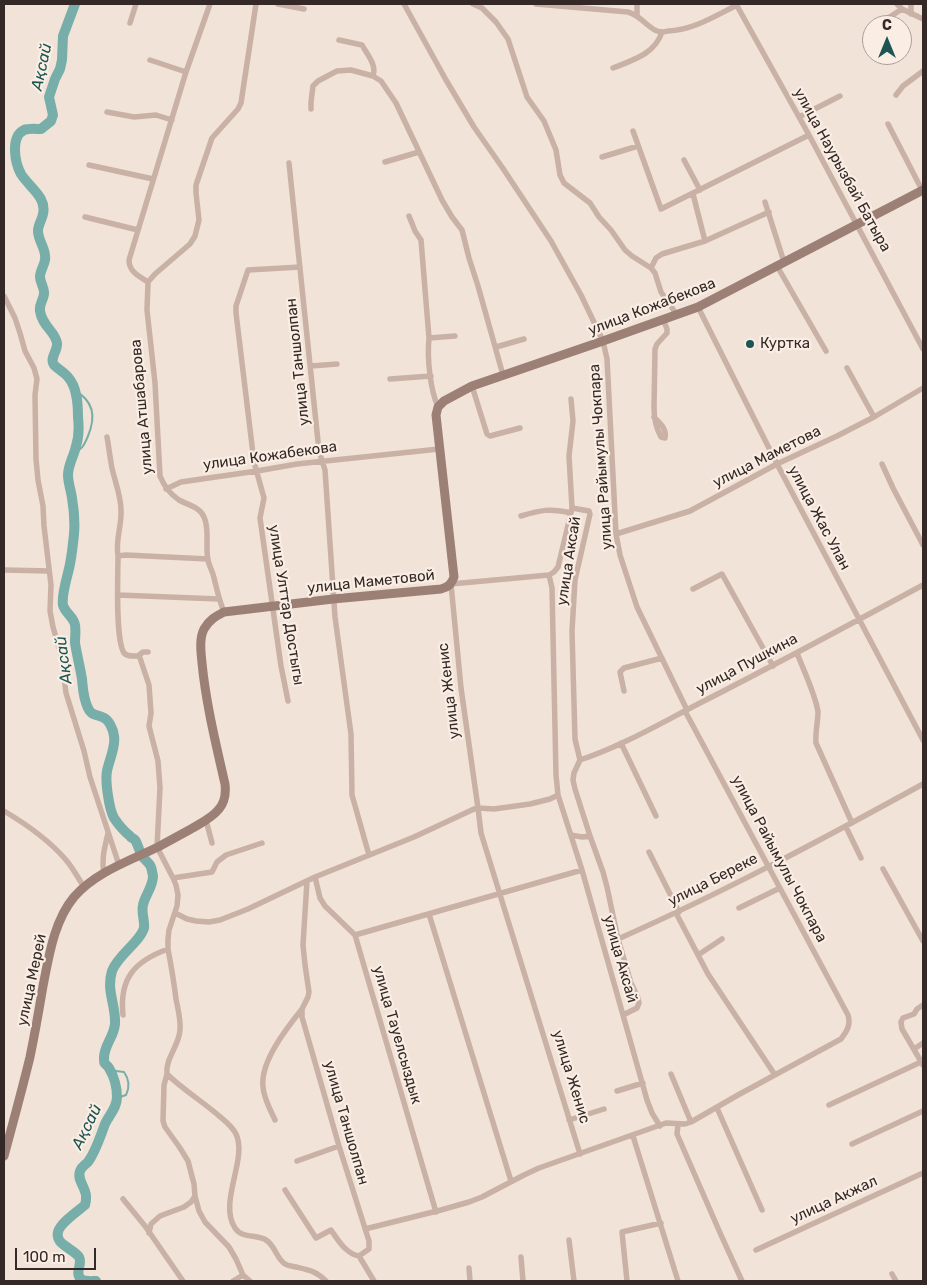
<!DOCTYPE html>
<html>
<head>
<meta charset="utf-8">
<style>
  body { margin:0 }
  #map { position:relative; width:927px; height:1285px; overflow:hidden; background:#f1e3d8; font-family:Rubik,sans-serif }
  canvas { display:block }
  .frame { position:absolute; inset:0; border:5px solid #342926; pointer-events:none }
  .north { position:absolute; left:862px; top:15px; width:50px; height:50px; box-sizing:border-box; background:#f9ede4; border:1px solid #aa9f98; border-radius:50%; rotate:0deg; font-size:14px; font-weight:700; line-height:20px; text-align:center; color:#342926 }
  .north::after { content:''; display:block; margin:auto; width:18px; height:22px; background:#1c5553; clip-path:polygon(50% 0,100% 100%,50% 72%,0 100%) }
  .scale { position:absolute; left:15px; top:1248px; width:81px; height:22px; box-sizing:border-box; border:2px solid #342926; border-top:0; padding-left:6px; font-size:15px; line-height:18px; white-space:nowrap; color:#342926; -webkit-text-stroke:4px #f9ede4; paint-order:stroke }
</style>
</head>
<body>
<div id="map">
<canvas width="927" height="1285"></canvas>
<div class="frame"></div>
<div class="north">С</div>
<div class="scale">100 m</div>
</div>
<script>
const ctx = document.querySelector('canvas').getContext('2d');
ctx.lineJoin = 'round';
function trace(path, color, width, dash) { ctx.strokeStyle = color; ctx.lineWidth = width; ctx.lineCap = dash ? 'butt' : 'round'; ctx.setLineDash(dash || []); ctx.stroke(path); }
function drawText(font, color, halo, rows, align = 'center') {
  ctx.font = font + ' Rubik,sans-serif'; ctx.lineWidth = 4.5; ctx.setLineDash([]); ctx.textBaseline = 'middle'; ctx.strokeStyle = halo; ctx.fillStyle = color; for (const [text, x, y, turn = 0] of rows) {
    ctx.save(); ctx.translate(x, y); ctx.rotate((+turn || 0) * Math.PI / 180); ctx.textAlign = isNaN(turn) ? turn : align; if (halo) ctx.strokeText(text, 0, 0); ctx.fillText(text, 0, 0); ctx.restore();
  }
}
const stream = new Path2D(`
  M73 454C83 449 84 445 88 436 96 417 94 401 75 391
  M109 1068 116 1071 124 1072C129 1079 130 1087 126 1095L117 1098`);
const river = new Path2D(`
  M75 4 63 36 62 60 60 69 55 79 49 97 53 115 51 121 41 129C36 129 29 128 24 130 10 137 15 163 21 174 29 187 47 197 43 214 42 220 38 225 38 231 38 241 47 250 45 260 44 266 40 271 40 277 40 283 45 288 44 294 43 301 39 304 40 311 42 326 55 331 57 343 58 351 49 358 54 365 58 369 64 372 68 377 77 387 78 403 78 417 79 426 79 437 76 446 74 456 68 465 68 475 68 483 71 490 72 498 74 510 75 523 74 534 73 544 72 554 70 564 68 575 61 595 63 605 65 613 74 617 75 625 76 631 75 637 75 643 77 655 80 667 82 679 83 689 83 698 88 708 91 715 95 714 102 717 109 719 113 729 114 736 116 747 109 760 107 771 105 781 109 809 114 818 118 824 125 832 130 836 131 838 133 838 135 840 138 844 139 851 142 856 144 859 148 862 150 865 152 868 152 872 153 876 153 887 145 895 143 905 141 912 145 921 144 928 140 942 118 955 112 971 106 991 116 1005 115 1024 114 1037 104 1045 104 1058 104 1066 105 1062 109 1068 114 1076 117 1088 117 1097 117 1108 109 1115 105 1124 100 1137 96 1151 88 1162 84 1166 82 1166 80 1171 76 1183 90 1188 85 1205 78 1211 60 1223 58 1232 55 1245 73 1248 79 1257 83 1264 74 1273 81 1279 85 1282 92 1281 96 1281`);
const minor = new Path2D(`
  M210 4 186 72 129 260C129 272 139 276 148 282L147 310 155 383 160 476C164 486 170 494 179 500 188 505 200 507 204 517 210 529 205 547 208 560 209 566 213 572 214 578 217 590 219 600 224 612
  M278 4 304 9
  M404 4 446 80 474 127 502 167 551 241 581 295 603 341 607 359 616 534 620 555 637 607 687 710
  M473 4 482 8 496 22 508 39 527 97 544 121 556 150 560 175 564 183 590 203 599 217 611 230 625 250 632 256 651 268 655 273 661 292 677 315
  M536 4 628 12C640 15 647 27 657 31 660 32 665 32 668 31 693 30 715 16 737 5
  M637 4V16
  M736 4 809 135 923 349
  M897 4 902 9 923 19
  M911 14V4
  M882 22 902 9
  M130 23 136 4
  M339 40 362 45C367 54 377 65 373 76
  M150 60 186 72
  M613 68C633 60 655 54 662 32
  M896 95 903 86 923 71
  M311 109V102L313 86 318 81 337 71 351 70 373 76 381 81 396 103 442 200 452 217 462 230 469 258 478 286 503 375
  M107 112 134 117 156 115 172 120
  M799 117 840 96
  M888 124 922 190
  M633 131 661 209 809 135
  M602 157 638 146
  M684 160 700 190
  M385 162 419 152
  M289 163 319 451 325 470 335 617 351 734 352 795 369 855
  M89 165 153 179
  M693 194 705 241
  M765 202 784 262
  M409 216 415 231 421 240 429 338C427 358 430 389 438 407
  M85 217 138 230
  M777 266 826 351
  M651 268 656 258 662 254 705 241 769 212
  M148 282 155 274 190 244 195 236 199 220 196 193V185L212 138 238 109 241 103 256 4
  M4 296 15 318 20 333 25 351 34 368 37 379 35 395 36 459 38 480 43 506 44 526 51 585 50 611 53 627 61 655 66 693 84 751 90 777 119 865
  M698 307 777 464 923 740
  M429 338 455 336
  M496 347 524 339
  M311 366 337 364
  M847 368 874 417
  M390 379 431 376
  M472 386 487 434 490 436 520 428
  M571 399 573 421 569 456 572 508 570 517 558 567 554 572 549 575 552 588 556 775 558 795 582 870 647 1100 652 1113 660 1126
  M654 417C660 423 667 429 665 438L661 437C656 428 654 419 654 408L655 349 657 344 667 333V329L663 319
  M107 437C109 448 110 458 112 468 115 482 121 496 121 510 122 526 115 540 118 556 118 575 115 639 124 653 127 657 133 656 138 656L140 658 149 685 151 713 149 726 158 761 160 788 157 847 173 878 176 885 178 895 177 906 169 930 168 939V949C171 965 174 982 176 999 178 1009 181 1020 180 1030 179 1046 165 1059 167 1074 182 1089 202 1101 218 1115 225 1121 232 1126 236 1134 248 1159 218 1202 235 1228 242 1239 257 1234 266 1240 275 1245 276 1258 285 1264 288 1266 292 1266 296 1267 309 1270 316 1271 326 1281
  M882 464 893 488 923 545
  M166 489 181 482 257 471 297 464 439 449
  M572 508 589 511 590 514 575 580 572 631 575 739 580 760 574 773 573 780 575 789 590 836 603 872 607 887 618 939 631 983 638 998 639 1003 637 1008 623 1015
  M521 516C541 510 550 508 571 513
  M616 534 690 511 777 464 837 436 874 417 923 388
  M118 556 126 555 208 559
  M4 570 49 571
  M549 575 451 584 461 688 478 808 481 833 580 1154
  M693 589 722 574 773 666
  M118 595 219 599
  M797 653C803 669 816 696 818 712 818 722 815 732 816 743L852 823
  M138 656 143 652H148
  M624 691 620 672 624 668 662 658
  M288 701 281 666 260 518 264 498 254 462 236 313V306L248 270 300 267
  M621 743 656 816
  M580 760C622 746 661 723 700 703 775 665 849 625 923 585
  M4 811C26 824 49 840 66 860 73 868 78 878 84 887
  M206 820 212 843
  M846 827 861 858
  M571 835 582 837 590 836
  M649 852 679 912
  M883 869 923 941
  M104 873C101 859 105 847 108 833
  M315 877 320 898 325 906 355 935 436 1212
  M173 878 212 872 217 862 226 855 262 843
  M739 908 780 888
  M175 913 187 919 196 921 209 922 220 920 248 909 315 877 414 837 474 809 478 808 494 809 530 804 550 799 558 795
  M676 913 708 974 775 1075
  M429 914 511 1181
  M355 935 582 870
  M618 939C722 893 823 839 923 784
  M698 955 722 939
  M923 1005 917 1009 914 1014 903 1018 901 1022 902 1029 923 1065
  M123 1015C119 978 135 961 168 949
  M914 1049 923 1043
  M167 1074 164 1085 163 1121 165 1127 180 1148 188 1161 194 1184 195 1196 199 1211 205 1222 229 1247 236 1259 243 1275 250 1281
  M671 1074 691 1122
  M617 1091 643 1083
  M829 1105 921 1062
  M717 1108 762 1210
  M275 1120C270 1109 264 1099 263 1087 260 1062 286 1029 302 1009
  M569 1120 604 1109
  M678 1124 677 1134 721 1235 742 1281
  M633 1136 678 1281
  M852 1144 923 1111
  M297 1161 339 1146
  M285 1190 316 1238 331 1230C338 1240 346 1254 359 1256L369 1249V1241L339 1146 302 1017V1009L308 997 309 992 305 965 303 945 307 881
  M123 1199 145 1226 183 1281
  M365 1229 441 1210 469 1202 482 1197 524 1175 539 1168 666 1123 685 1124 691 1122 738 1095 841 1039C847 1031 851 1025 848 1015L685 711
  M149 1233 151 1224 160 1216 184 1207 191 1202 195 1196
  M569 1240 574 1281
  M756 1250 923 1173
  M359 1256 374 1281
  M521 1257 523 1281
  M469 1268 470 1281
  M892 1274 896 1281
  M233 1281 243 1275
  M627 1281 622 1232 661 1223`);
const secondary = new Path2D(`
  M4 1156C13 1123 22 1090 30 1057 35 1033 39 1010 43 986 49 956 54 921 74 897 96 872 129 861 158 847 169 841 180 835 191 829 201 823 212 818 219 809 225 802 226 793 225 784 216 744 206 704 202 663 201 652 199 639 204 629 209 620 216 616 224 612L333 599 441 589C448 587 451 585 454 577L436 415 438 407 444 401 472 386 603 341 698 307 923 190`);
const markers = [
  [750,344,5,"#1c5553"]
];
const streetNames = [
  ["улица Наурызбай Батыра",842,170,61],
  ["улица Кожабекова",652,307,-21],
  ["улица Таншолпан",298,362,-96],
  ["улица Атшабарова",142,407,-95],
  ["улица Кожабекова",270,456,-8],
  ["улица Райымулы Чокпара",601,457,-94],
  ["улица Маметова",767,457,-27],
  ["улица Жас Улан",819,518,62],
  ["улица Аксай",569,561,-81],
  ["улица Маметовой",371,582,-6],
  ["улица Улттар Достыгы",286,605,81],
  ["улица Пушкина",747,664,-28],
  ["улица Женис",449,691,-97],
  ["улица Райымулы Чокпара",779,859,62],
  ["улица Береке",713,880,-27],
  ["улица Аксай",620,959,74],
  ["улица Мерей",32,980,-78],
  ["улица Тауелсыздык",397,1035,74],
  ["улица Женис",571,1077,73],
  ["улица Таншолпан",346,1123,74],
  ["улица Акжал",834,1200,-25]
];
const poiNames = [
  ["Куртка",760,344]
];
const waterNames = [
  ["Ақсай",42,67,-78],
  ["Ақсай",64,660,-97],
  ["Ақсай",87,1127,-64]
];
trace(stream, '#77aeaa', 2);
trace(river, '#77aeaa', 10);
trace(minor, '#c9b1a5', 5.5);
trace(secondary, '#9c8076', 9);
for (const [x, y, r, color] of markers) { const dot = new Path2D(); dot.arc(x, y, r, 0, 2 * Math.PI); ctx.fillStyle = color; ctx.fill(dot); trace(dot, '#f9ede4', 2); }
drawText('15px', '#342926', '#f9ede4', streetNames);
drawText('15px', '#342926', '#f9ede4', poiNames, 'left');
drawText('italic 16px', '#1c5553', '#f9ede4', waterNames);
</script>
</body>
</html>
